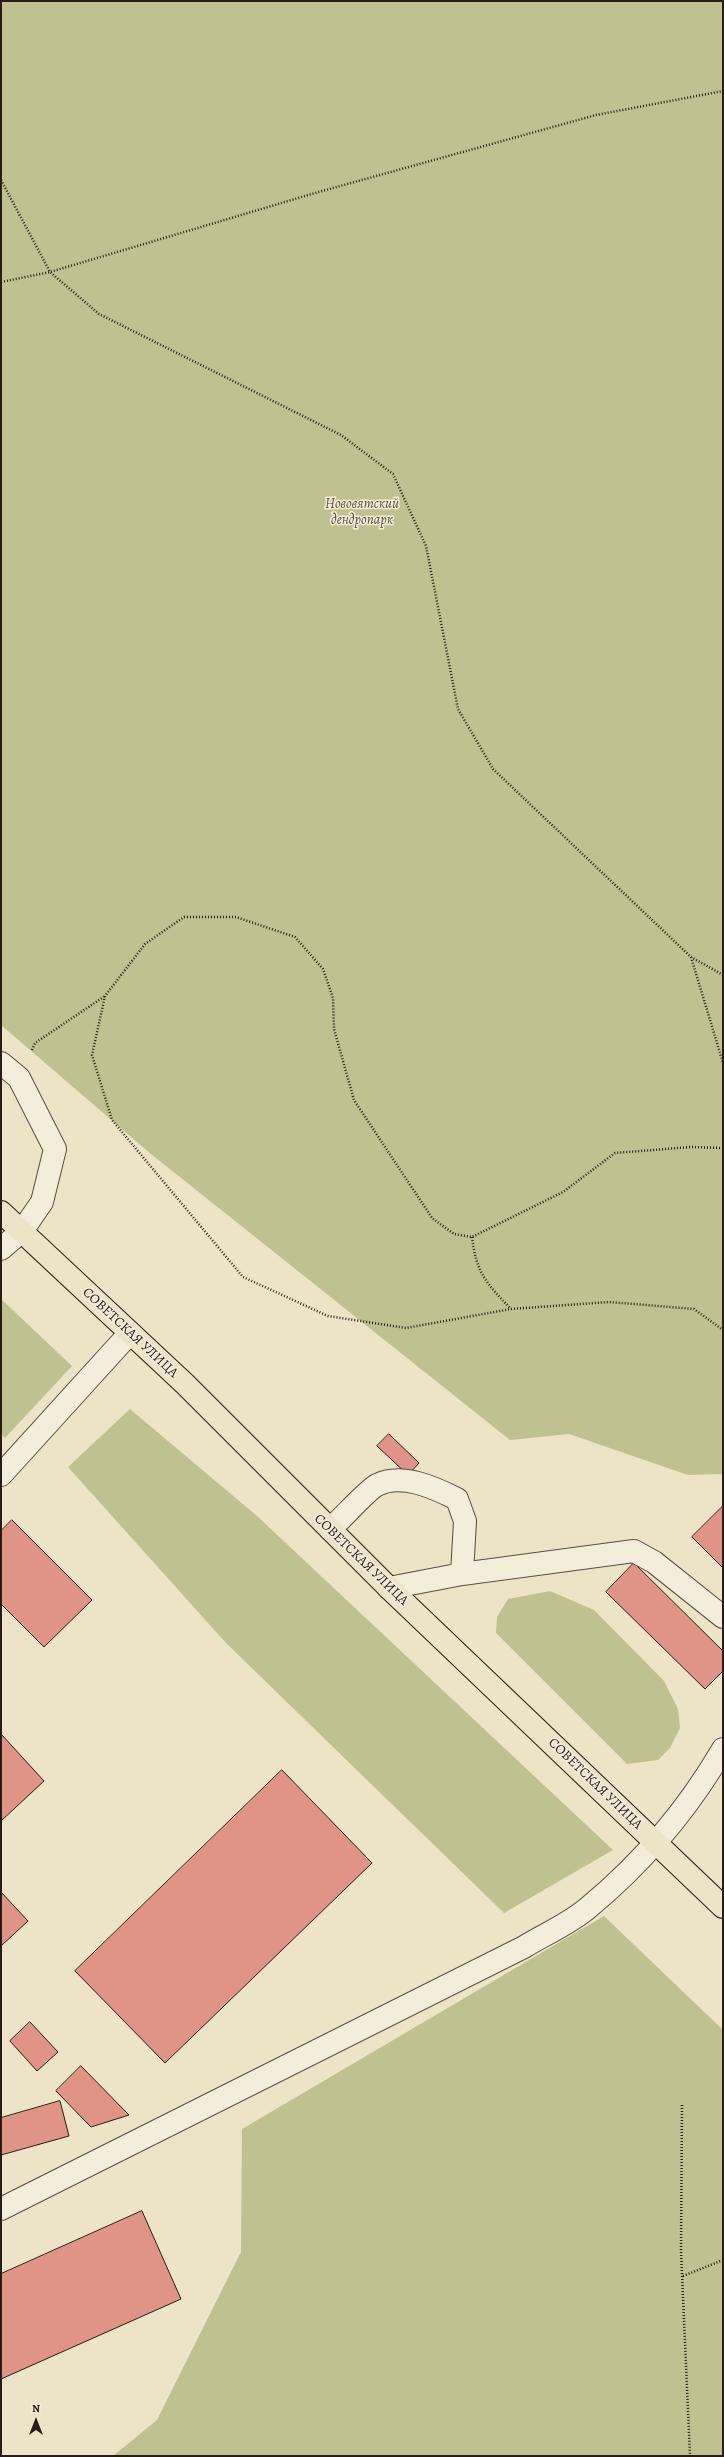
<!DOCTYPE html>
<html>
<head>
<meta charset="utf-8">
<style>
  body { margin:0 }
  #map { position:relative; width:724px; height:2457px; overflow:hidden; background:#ede3c6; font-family:Alegreya,serif }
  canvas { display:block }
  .frame { position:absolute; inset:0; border:2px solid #291c16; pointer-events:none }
  .north { position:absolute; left:16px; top:2401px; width:40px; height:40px; -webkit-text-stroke:3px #f3edda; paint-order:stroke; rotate:0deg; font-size:11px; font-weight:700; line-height:16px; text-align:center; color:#291c16 }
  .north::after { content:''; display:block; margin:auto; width:14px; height:18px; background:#291c16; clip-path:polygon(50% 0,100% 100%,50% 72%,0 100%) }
</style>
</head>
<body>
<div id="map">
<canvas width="724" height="2457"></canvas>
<div class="frame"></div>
<div class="north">N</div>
</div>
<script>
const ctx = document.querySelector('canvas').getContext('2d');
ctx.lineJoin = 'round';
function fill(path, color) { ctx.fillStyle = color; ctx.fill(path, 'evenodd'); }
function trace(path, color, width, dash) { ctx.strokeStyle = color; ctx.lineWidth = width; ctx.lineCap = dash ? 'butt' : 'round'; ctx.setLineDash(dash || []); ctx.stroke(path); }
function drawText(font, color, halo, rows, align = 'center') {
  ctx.font = font + ' Alegreya,serif'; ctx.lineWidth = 3; ctx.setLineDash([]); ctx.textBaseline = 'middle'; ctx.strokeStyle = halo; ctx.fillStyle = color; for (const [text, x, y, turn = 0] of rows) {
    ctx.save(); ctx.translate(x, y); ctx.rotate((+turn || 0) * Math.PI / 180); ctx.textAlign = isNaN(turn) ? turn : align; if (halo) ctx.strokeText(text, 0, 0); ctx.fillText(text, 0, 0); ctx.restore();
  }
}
const green = new Path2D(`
  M1 1H723V1474L688 1475 569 1434 510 1440 151 1154 1 1025Z
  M1 1299 72 1366 5 1438 1 1434Z
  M130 1409 257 1516 613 1850 504 1913 226 1643 68 1467Z
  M550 1591 594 1610 664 1681 678 1709 680 1728 670 1748 658 1760 627 1764 496 1633 497 1617 508 1599Z
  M604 1916 723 2030V2456H113L157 2420 241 2252 242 2129Z`);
const building = new Path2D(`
  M389 1434 419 1463 408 1475 377 1446Z
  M723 1506V1568L692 1537Z
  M12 1520 92 1600 44 1647 1 1604V1531Z
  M634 1563 723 1651V1671L705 1689 606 1592Z
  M1 1734 44 1781 1 1821Z
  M282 1770 372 1863 165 2063 75 1971Z
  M1 1892 28 1921 1 1946Z
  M30 2022 58 2052 37 2071 10 2041Z
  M81 2066 129 2115 91 2127 56 2091Z
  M60 2101 69 2136 1 2155V2118Z
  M142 2211 181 2299 1 2379V2274Z`);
const path = new Path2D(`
  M1 180 50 272 99 314 341 435 393 474 426 546 458 709 493 769 691 957 723 975
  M1 282 50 272 315 193 596 115 723 91
  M691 957 723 1063
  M32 1050 35 1043 105 996
  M723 1148 691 1147 615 1153 563 1192 472 1237 454 1234 432 1218 354 1100 334 1029 333 998 323 969 295 937 236 917H184L145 944 105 996 92 1055 112 1120 243 1277 328 1316 406 1328 511 1309 609 1302 694 1309 723 1330
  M472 1237C476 1273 487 1284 511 1309
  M682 2105 681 2251 690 2456
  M683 2276 723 2260`);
const minor = new Path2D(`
  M1 1063 19 1078 55 1149 42 1202 22 1231 1 1249
  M1 1475 130 1333
  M330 1529C341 1520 367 1490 377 1485 401 1472 435 1488 457 1499L465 1521 462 1574
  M389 1588 462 1574 634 1551 654 1562 723 1617
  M1 2209 524 1947C545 1934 571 1923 589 1907 642 1863 688 1809 723 1749`);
const major = new Path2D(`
  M1 1212 185 1384 389 1588 723 1907`);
const parkNames = [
  ["Нововятский",362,505],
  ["дендропарк",362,521]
];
const streetNames = [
  ["СОВЕТСКАЯ УЛИЦА",130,1333,43],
  ["СОВЕТСКАЯ УЛИЦА",361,1560,44],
  ["СОВЕТСКАЯ УЛИЦА",595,1784,44]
];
fill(green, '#bfc190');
fill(building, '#e09387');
trace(building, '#291c16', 1);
trace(minor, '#5a4e42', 24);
trace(major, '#291c16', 24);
trace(path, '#291c16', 2.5, [1, 2]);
trace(minor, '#f3edda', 22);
trace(major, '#ede3c6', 22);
drawText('italic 14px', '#564e3b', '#f3edda', parkNames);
drawText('14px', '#291c16', '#f3edda', streetNames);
</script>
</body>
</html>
